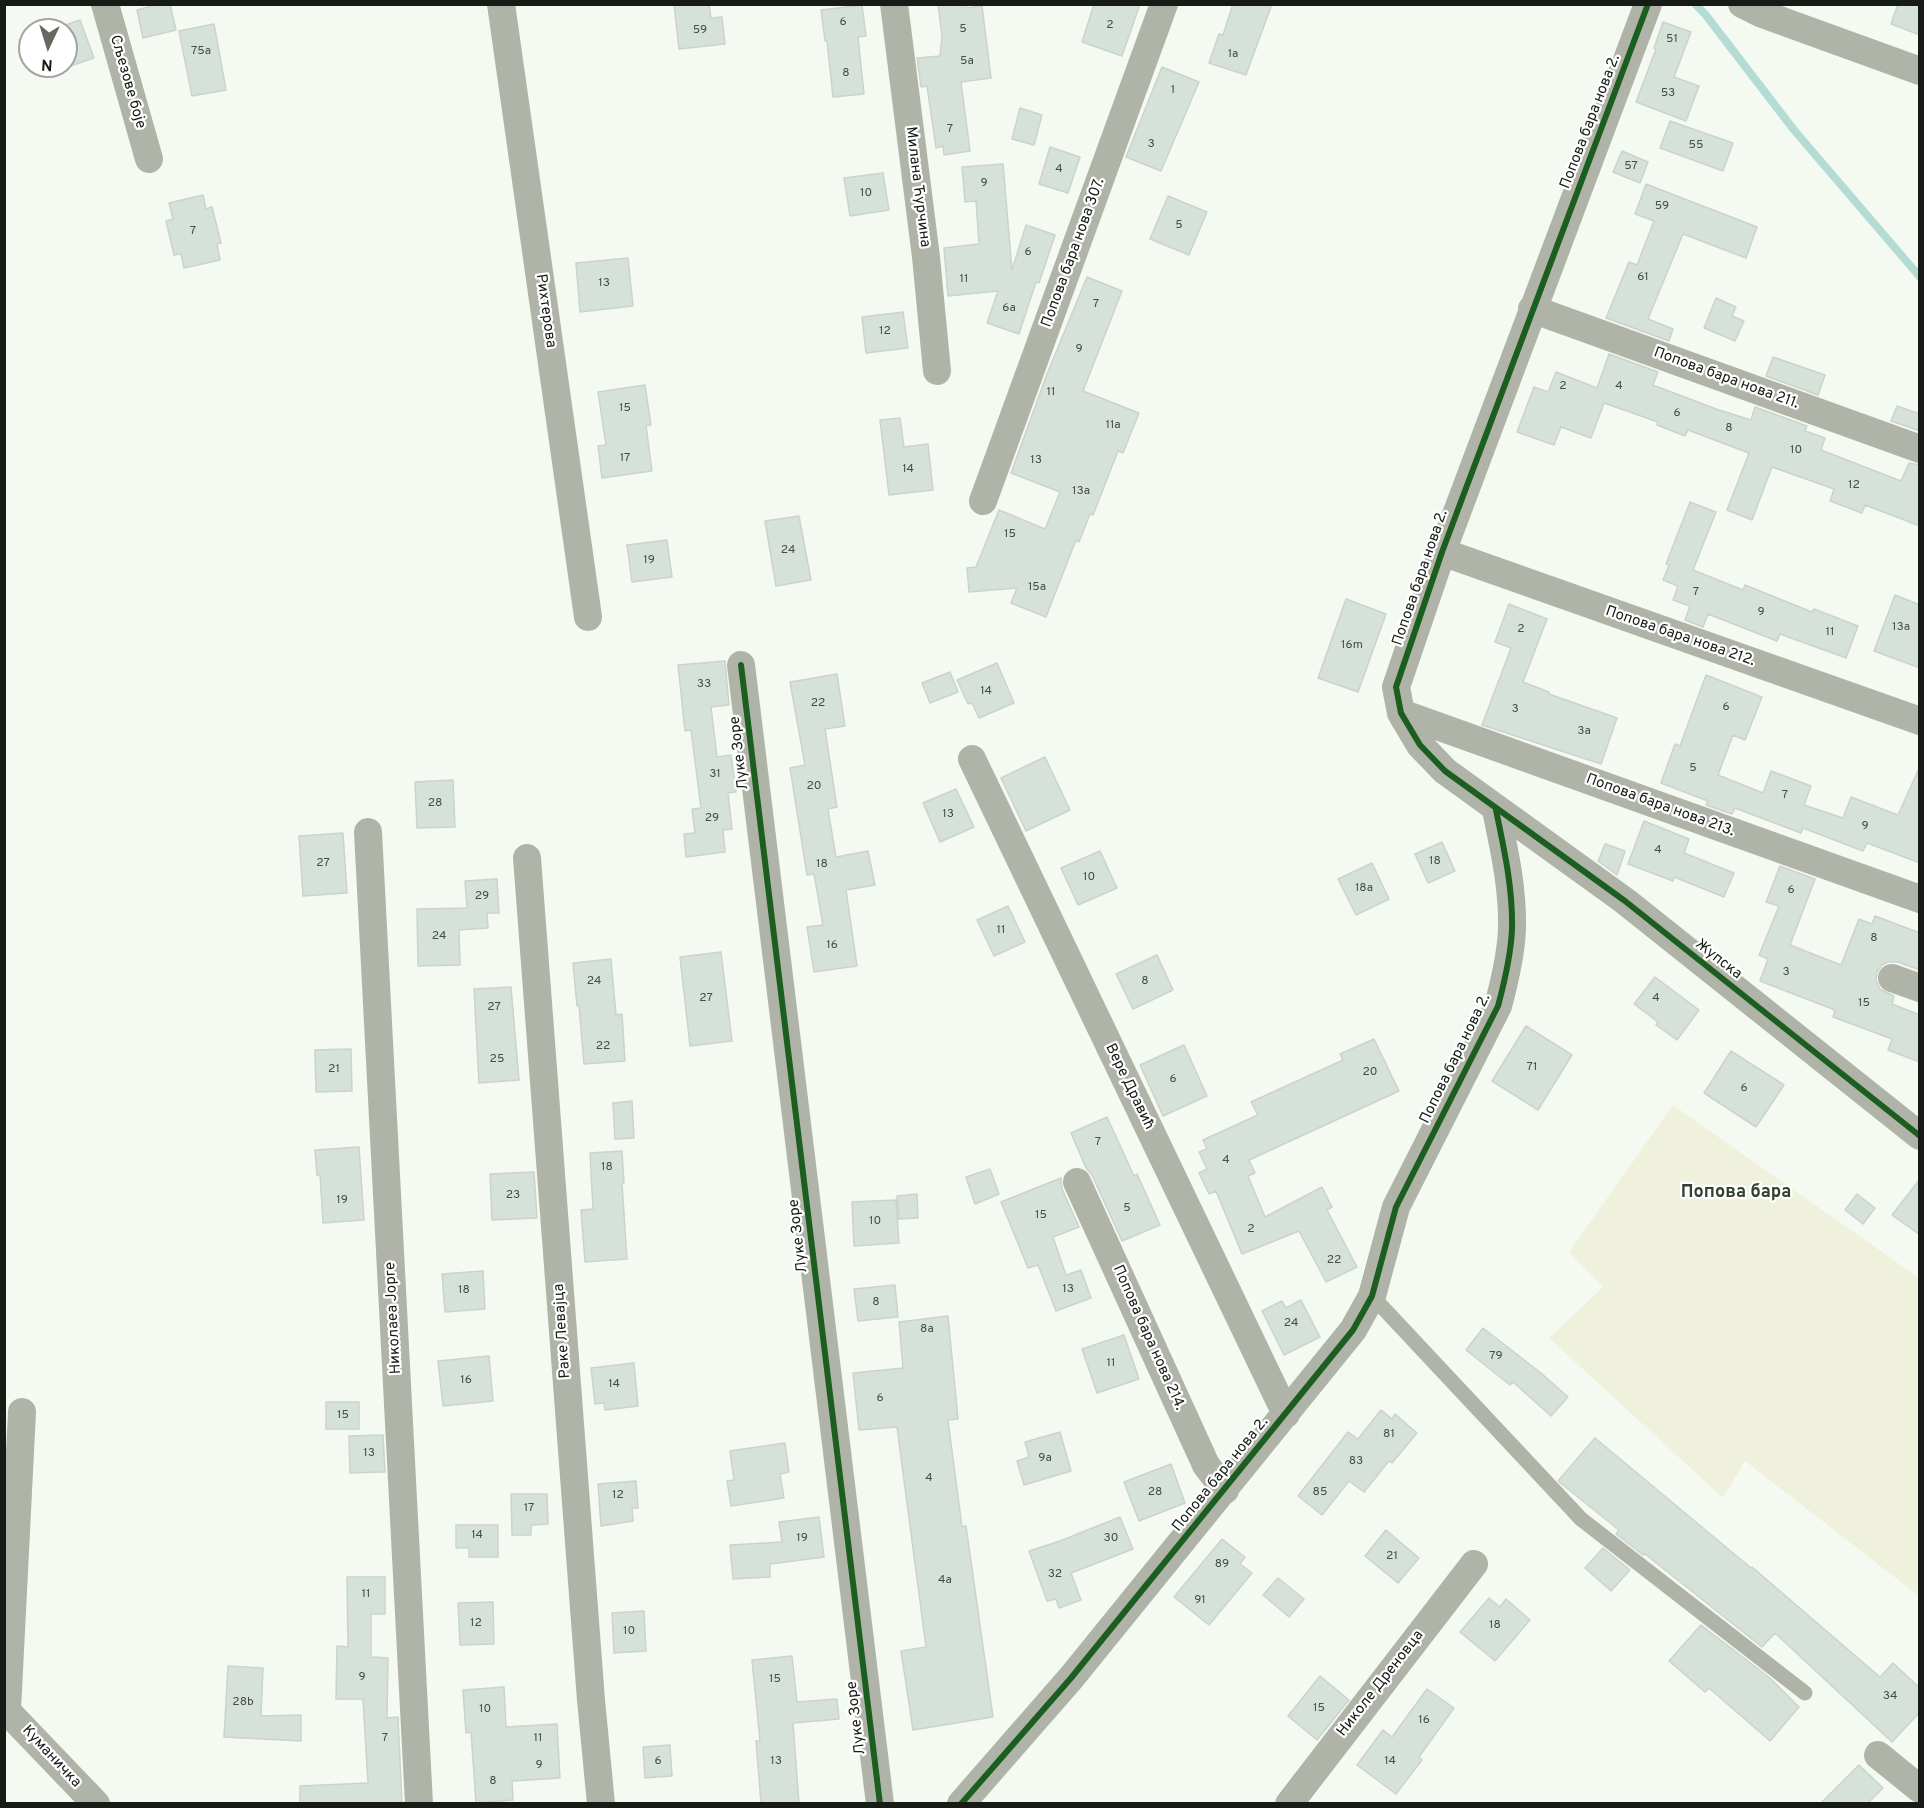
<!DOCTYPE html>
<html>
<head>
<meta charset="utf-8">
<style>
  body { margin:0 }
  #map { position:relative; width:1924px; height:1808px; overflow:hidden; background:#f4faf2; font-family:Overpass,sans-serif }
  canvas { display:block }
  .frame { position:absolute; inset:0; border:6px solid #161c15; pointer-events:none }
  .north { position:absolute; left:18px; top:18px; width:60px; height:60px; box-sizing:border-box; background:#fff; border:2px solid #a2a4a1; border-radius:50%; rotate:184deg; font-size:16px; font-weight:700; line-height:24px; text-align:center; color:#161c15 }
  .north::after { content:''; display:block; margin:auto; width:21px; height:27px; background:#646a62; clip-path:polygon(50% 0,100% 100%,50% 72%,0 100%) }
</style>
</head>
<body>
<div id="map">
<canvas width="1924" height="1808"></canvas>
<div class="frame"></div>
<div class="north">N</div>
</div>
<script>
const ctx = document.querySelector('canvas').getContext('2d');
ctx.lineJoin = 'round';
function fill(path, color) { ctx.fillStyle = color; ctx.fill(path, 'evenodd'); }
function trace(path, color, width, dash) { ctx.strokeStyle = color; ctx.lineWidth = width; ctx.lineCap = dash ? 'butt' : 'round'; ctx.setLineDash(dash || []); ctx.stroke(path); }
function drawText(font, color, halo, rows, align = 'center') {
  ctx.font = font + ' Overpass,sans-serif'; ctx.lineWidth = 4.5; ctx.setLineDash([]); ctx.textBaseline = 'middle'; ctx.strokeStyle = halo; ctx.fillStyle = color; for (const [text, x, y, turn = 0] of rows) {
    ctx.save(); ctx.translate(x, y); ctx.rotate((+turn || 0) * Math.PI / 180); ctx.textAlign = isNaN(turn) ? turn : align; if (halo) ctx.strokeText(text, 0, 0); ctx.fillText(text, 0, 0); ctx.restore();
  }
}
const green = new Path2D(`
  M1673 1105 1919 1278V1596L1745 1461 1723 1498 1549 1338 1603 1287 1569 1252Z`);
const stream = new Path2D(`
  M1695 4 1705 14 1794 130 1920 277`);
const building = new Path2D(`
  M159 4H170L176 30 143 38 137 10Z
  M674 4H709L711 18 722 17 725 44 679 49Z
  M938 4H966V8L982 6 991 78 961 82 970 151 944 155 943 146 936 148 927 86 921 87 917 58 940 56 942 37Z
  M1094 4H1140L1122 56 1082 42Z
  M1233 4H1272L1246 75 1209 63 1219 34 1223 35Z
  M1898 4H1920V35L1891 24Z
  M862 5 866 36 858 37 864 94 833 97 827 41H825L821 10Z
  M80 20 94 58 53 72 51 66H66V30H51Z
  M1663 22 1691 32 1674 77 1699 86 1686 121 1636 102 1656 49 1654 48Z
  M214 24 226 90 192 96 179 31Z
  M1162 67 1199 82 1161 171 1126 157Z
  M1020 108 1042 115 1034 145 1012 139Z
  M1670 121 1733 143 1723 171 1660 148Z
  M1050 147 1080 157 1068 193 1039 184Z
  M1622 151 1648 162 1640 183 1613 172Z
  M1003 164 1012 270 1026 225 1055 235 1039 283 1036 282 1019 334 987 323 998 291 948 296 944 248 979 244 976 201 965 202 962 167Z
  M883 173 889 210 850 216 844 178Z
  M1646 184 1757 227 1746 258 1683 234 1648 319 1673 329 1669 341 1606 318 1629 262 1637 265 1654 221 1635 214Z
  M203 195 206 209 212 207 221 243 217 244 220 260 184 268 181 254 174 255 166 221 173 219 169 203Z
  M1168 196 1207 212 1189 255 1150 239Z
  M628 258 633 306 580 312 576 263Z
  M1087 277 1122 291 1083 391 1139 413 1123 453 1118 451 1093 515 1090 514 1079 542 1076 540 1046 617 1011 603 1017 588 969 592 967 568 976 567 999 510 1045 529 1060 492 1011 473 1047 374Z
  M1716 298 1736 307 1732 316 1744 321 1735 341 1704 328Z
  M903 312 908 348 866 353 862 317Z
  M1609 354 1658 372 1653 385 1716 409 1751 420 1755 407 1807 426 1805 431 1825 438 1821 450 1901 481 1909 463 1920 465V526L1865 505 1862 513 1830 501 1834 489 1772 467 1752 520 1727 510 1749 453 1688 430 1685 436 1657 425 1658 422 1604 403 1591 438 1561 427 1554 445 1517 432 1534 387 1548 392 1556 372 1597 388Z
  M1773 357 1825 375 1818 395 1766 376Z
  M645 385 651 425 646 426 652 471 602 478 598 446 606 445 598 392Z
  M1897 406 1920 414V431L1891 421Z
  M900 418 904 447 928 444 933 490 889 495 880 420Z
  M1690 502 1716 512 1693 570 1743 590 1745 585 1812 612 1814 609 1858 626 1846 658 1780 634 1777 641 1708 614 1703 627 1685 620 1690 606 1673 600 1678 586 1663 580 1669 565 1666 564Z
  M799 516 811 580 776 586 765 521Z
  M667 540 672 577 632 582 627 545Z
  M1895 595 1920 605V668L1874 651Z
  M1346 599 1386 614 1358 692 1318 678Z
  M1509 604 1547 619 1523 682 1549 692V694L1617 718 1601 764 1482 725 1511 648 1495 642Z
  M725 661 729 705 711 707 717 757 731 755 736 792 728 793 732 829 723 830 725 852 686 857 684 834 695 833 692 809 701 808 691 730 685 731 678 665Z
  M997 663 1014 703 979 718 972 703 968 704 957 680Z
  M950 672 958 692 930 703 922 683Z
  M837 674 845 726 825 729 837 807 828 809 836 857 868 851 875 885 846 890 857 966 814 972 807 927 823 925 814 874 807 875 790 768 805 765 790 682Z
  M1706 675 1762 697 1745 740 1733 735 1718 775 1763 793 1771 771 1811 786 1804 805 1843 818 1851 797 1898 815 1920 766V863L1867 843 1863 851 1803 828 1801 833 1735 808 1732 814 1706 805 1708 801 1661 783 1675 744 1680 746Z
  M1045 757 1070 810 1026 831 1001 778Z
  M453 780 455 827 417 828 415 782Z
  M956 789 974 827 940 842 923 803Z
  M1644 821 1689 839 1684 853 1734 873 1724 897 1674 877 1673 881 1628 864Z
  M343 833 347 893 303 896 299 836Z
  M1442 842 1455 871 1428 883 1415 854Z
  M1605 844 1625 851 1617 875 1598 861Z
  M1100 851 1117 888 1078 905 1061 868Z
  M1372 863 1389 899 1356 915 1338 879Z
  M1780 866 1815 879 1790 945 1841 965 1859 919 1872 924 1875 916 1920 933V970L1898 962H1888L1882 965 1877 972 1876 980 1880 989 1894 996 1892 1004 1920 1015V1062L1888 1050 1892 1039 1833 1017 1835 1010 1760 981 1768 959 1759 955 1779 906 1766 902Z
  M497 879 499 913H487L488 928 459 930 460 965 418 966 417 909 467 908 465 881Z
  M1008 906 1025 942 994 956 977 920Z
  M721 952 732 1041 690 1046 680 957Z
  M1157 955 1173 990 1133 1009 1116 974Z
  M611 959 616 1015 622 1014 625 1061 584 1064 579 1005 577 1006 573 963Z
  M1655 977 1699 1010 1677 1040 1656 1025 1658 1022 1634 1004Z
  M511 987 519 1080 479 1083 474 989Z
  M1526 1026 1572 1055 1538 1110 1492 1081Z
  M1374 1039 1399 1091 1249 1160 1255 1173 1248 1176 1265 1217 1322 1187 1332 1207 1327 1210 1357 1267 1326 1282 1299 1231 1242 1254 1216 1191 1209 1194 1199 1173 1207 1169 1199 1152 1207 1149 1203 1140 1258 1115 1251 1102 1343 1060 1340 1054Z
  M1184 1045 1207 1096 1163 1116 1140 1065Z
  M351 1049 352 1091 316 1092 315 1050Z
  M1731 1051 1784 1085 1756 1127 1704 1093Z
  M632 1101 634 1138 615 1139 613 1103Z
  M1107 1117 1134 1176 1137 1174 1160 1225 1122 1241 1092 1175 1086 1168 1071 1133Z
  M359 1147 364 1220 323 1223 320 1175H317L315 1150Z
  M622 1151 624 1183H622L627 1259 585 1262 581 1210 593 1209 590 1153Z
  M990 1169 999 1194 975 1204 966 1177Z
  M534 1172 537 1218 492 1220 490 1174Z
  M1061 1178 1062 1189 1079 1227 1053 1237 1066 1275 1081 1270 1091 1298 1056 1311 1038 1265 1028 1268 1001 1202Z
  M1920 1179V1235L1892 1215Z
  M917 1194 918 1218 899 1219 897 1196Z
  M1857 1194 1875 1208 1863 1224 1845 1210Z
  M896 1200 899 1243 854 1246 852 1202Z
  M483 1271 485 1309 445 1312 442 1274Z
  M895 1285 898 1317 858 1321 854 1289Z
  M1301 1300 1320 1337 1284 1355 1262 1311 1282 1301 1286 1308Z
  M948 1316 958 1419 948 1420 962 1527 966 1526 993 1717 913 1730 901 1651 926 1647 897 1427 859 1430 853 1373 903 1368 899 1322Z
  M1483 1328 1541 1373 1568 1397 1551 1416 1513 1382 1510 1385 1466 1350Z
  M1124 1335 1139 1379 1097 1393 1082 1349Z
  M489 1356 493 1401 443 1406 438 1361Z
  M634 1363 638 1406 605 1410 604 1403 595 1404 591 1368Z
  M326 1402H359V1429H326Z
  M1381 1410 1392 1419 1395 1414 1417 1433 1392 1463 1389 1461 1364 1492 1349 1481 1322 1515 1298 1496 1348 1432 1358 1439Z
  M1060 1432 1071 1471 1024 1485 1017 1461 1029 1457 1025 1442Z
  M383 1435 385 1472 350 1473 349 1436Z
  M1595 1438 1751 1568 1752 1567 1880 1677 1893 1663 1920 1688V1712L1892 1742 1775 1633 1762 1647 1645 1554 1643 1555 1616 1534 1619 1530 1558 1481Z
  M785 1443 789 1472 780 1474 784 1498 731 1506 727 1481 734 1480 730 1451Z
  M1171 1464 1185 1503 1139 1521 1124 1482Z
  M636 1481 638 1508H632L633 1521 601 1526 598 1484Z
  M511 1494H547L548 1524 531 1525V1535H512Z
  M819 1517 824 1557 770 1564V1577L733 1579 730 1545 782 1542 779 1522Z
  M1120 1517 1133 1549 1071 1573 1081 1600 1059 1608 1056 1599 1047 1601 1029 1551 1060 1541Z
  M456 1525H498V1557H469V1548H456Z
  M1386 1530 1419 1558 1398 1583 1365 1556Z
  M1222 1539 1245 1557 1240 1564 1252 1573 1209 1625 1174 1597Z
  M1603 1548 1630 1570 1611 1591 1585 1568Z
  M347 1577H385V1614H371V1657L388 1658 387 1718 398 1717 402 1803H300V1786L368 1783 363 1699H336L337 1646 348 1647Z
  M1278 1578 1304 1599 1289 1617 1263 1595Z
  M1489 1598 1500 1607 1506 1599 1530 1620 1495 1661 1460 1632Z
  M493 1602 494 1644 460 1645 458 1603Z
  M644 1611 646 1651 614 1653 612 1613Z
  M1701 1625 1770 1678 1799 1707 1770 1741 1709 1688 1705 1692 1669 1661Z
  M792 1656 797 1702 837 1699 839 1719 793 1723 799 1803H761L756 1741H760L752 1660Z
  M228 1666 263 1668 261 1716 301 1715V1741L224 1737Z
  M1320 1676 1349 1700 1317 1740 1288 1716Z
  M504 1687 506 1727 557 1724 560 1778 512 1781 513 1800 476 1803 471 1732 466 1733 463 1690Z
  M1427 1689 1454 1708 1419 1757 1422 1760 1396 1794 1357 1765 1383 1730 1392 1737Z
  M670 1745 672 1776 645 1778 643 1747Z
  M1859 1765 1883 1788 1868 1803H1821Z`);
const service = new Path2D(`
  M1372 1296 1581 1519 1805 1693`);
const minor = new Path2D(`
  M105 4 149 159
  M501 4 588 617
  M894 4 926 257 937 371
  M1648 4 1442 552 1396 687 1401 713 1420 745 1445 771 1625 901 1920 1136
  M1742 4 1760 13 1920 71
  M1532 309 1920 449
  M983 501 1164 4
  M1442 552 1920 721
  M741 665 880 1804
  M1401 713 1920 899
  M972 759 1286 1414
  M368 832 419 1804
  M527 858 591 1700 601 1804
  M1892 978 1920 988
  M1077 1182 1206 1465 1225 1490
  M4 1708 96 1804
  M7 1710 22 1412
  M1878 1755 1920 1789
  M961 1804 1071 1678 1353 1330 1372 1296 1396 1207 1498 1006C1505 980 1511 955 1512 929 1513 888 1504 849 1496 810
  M1289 1804 1474 1564`);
const cycleway = new Path2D(`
  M1648 4 1442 552 1396 687 1401 713 1420 745 1445 771 1625 901 1920 1136
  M741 665 880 1804
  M961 1804 1071 1678 1353 1330 1372 1296 1396 1207 1498 1006C1505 980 1511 955 1512 929 1513 888 1504 849 1496 810`);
const numberNames = [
  ["6",843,23],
  ["2",1110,26],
  ["5",963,30],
  ["59",700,31],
  ["51",1672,40],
  ["75a",201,52],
  ["1a",1233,55],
  ["5a",967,62],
  ["8",846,74],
  ["1",1173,91],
  ["53",1668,94],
  ["7",950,130],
  ["3",1151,145],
  ["55",1696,146],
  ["57",1631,167],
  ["4",1059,170],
  ["9",984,184],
  ["10",866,194],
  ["59",1662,207],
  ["5",1179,226],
  ["7",193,232],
  ["6",1028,253],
  ["61",1643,278],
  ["11",964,280],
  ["13",604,284],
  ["7",1096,305],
  ["6a",1009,309],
  ["12",885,332],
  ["9",1079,350],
  ["2",1563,387],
  ["4",1619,387],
  ["11",1051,393],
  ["15",625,409],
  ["6",1677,414],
  ["11a",1113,426],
  ["8",1729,429],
  ["10",1796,451],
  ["17",625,459],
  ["13",1036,461],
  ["14",908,470],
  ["12",1854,486],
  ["13a",1081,492],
  ["15",1010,535],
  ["24",788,551],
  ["19",649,561],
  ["15a",1037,588],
  ["7",1696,593],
  ["9",1761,613],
  ["13a",1901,628],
  ["2",1521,630],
  ["11",1830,633],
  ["16m",1352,646],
  ["33",704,685],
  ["14",986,692],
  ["22",818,704],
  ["6",1726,708],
  ["3",1515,710],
  ["3a",1584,732],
  ["5",1693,769],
  ["31",715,775],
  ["20",814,787],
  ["7",1785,796],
  ["28",435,804],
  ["13",948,815],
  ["29",712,819],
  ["9",1865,827],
  ["4",1658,851],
  ["18",1435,862],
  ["27",323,864],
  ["18",822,865],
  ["10",1089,878],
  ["18a",1364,889],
  ["6",1791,891],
  ["29",482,897],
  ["11",1001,931],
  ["24",439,937],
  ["8",1874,939],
  ["16",832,946],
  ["3",1786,973],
  ["24",594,982],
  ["8",1145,982],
  ["27",706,999],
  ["4",1656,999],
  ["15",1864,1004],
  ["27",494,1008],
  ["22",603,1047],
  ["25",497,1060],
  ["71",1532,1068],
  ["21",334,1070],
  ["20",1370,1073],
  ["6",1173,1080],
  ["6",1744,1089],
  ["7",1098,1143],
  ["4",1226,1161],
  ["18",607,1168],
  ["23",513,1196],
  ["19",342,1201],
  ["5",1127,1209],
  ["15",1041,1216],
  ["10",875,1222],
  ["2",1251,1230],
  ["22",1334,1261],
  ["13",1068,1290],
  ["18",464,1291],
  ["8",876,1303],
  ["24",1291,1324],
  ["8a",927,1330],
  ["79",1496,1357],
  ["11",1111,1364],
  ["16",466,1381],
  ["14",614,1385],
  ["6",880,1399],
  ["15",343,1416],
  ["81",1389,1435],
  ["13",369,1454],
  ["9a",1045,1459],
  ["83",1356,1462],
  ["4",929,1479],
  ["28",1155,1493],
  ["85",1320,1493],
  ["12",618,1496],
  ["17",529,1509],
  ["14",477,1536],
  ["19",802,1539],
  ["30",1111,1539],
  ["21",1392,1557],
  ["89",1222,1565],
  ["32",1055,1575],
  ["4a",945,1581],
  ["11",366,1595],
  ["91",1200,1601],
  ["12",476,1624],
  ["18",1495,1626],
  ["10",629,1632],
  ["9",362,1678],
  ["15",775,1680],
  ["34",1890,1697],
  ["28b",243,1703],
  ["15",1319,1709],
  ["10",485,1710],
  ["16",1424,1721],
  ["7",385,1739],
  ["11",538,1739],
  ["6",658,1762],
  ["13",776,1762],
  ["14",1390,1762],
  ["9",539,1766],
  ["8",493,1782]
];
const streetNames = [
  ["Сљезове боје",127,82,74],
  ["Попова бара нова 2.",1591,122,-69],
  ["Милана Ћурчина",917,187,83],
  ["Попова бара нова 307.",1074,253,-70],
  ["Рихтерова",545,311,82],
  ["Попова бара нова 211.",1726,379,20],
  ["Попова бара нова 2.",1421,578,-71],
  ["Попова бара нова 212.",1680,637,19],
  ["Луке Зоре",740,753,-97],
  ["Попова бара нова 213.",1660,806,20],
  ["Жупска",1718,960,38],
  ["Попова бара нова 2.",1456,1059,-64],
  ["Вере Дравић",1129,1087,64],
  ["Луке Зоре",799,1236,-97],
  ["Николаеа Јорге",394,1318,-93],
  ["Раке Левајца",563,1331,-94],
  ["Попова бара нова 214.",1148,1338,66],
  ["Попова бара нова 2.",1221,1475,-51],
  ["Николе Дреновца",1381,1684,-52],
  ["Луке Зоре",857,1718,-97],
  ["Куманичка",51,1757,47]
];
const quarterNames = [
  ["Попова бара",1736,1193]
];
fill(green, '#f0f1dc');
trace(stream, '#b4dcd4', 8);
fill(building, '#d5e1d9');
trace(building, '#ccd3cd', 1.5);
trace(service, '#b0b4a8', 15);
trace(minor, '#b0b4a8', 28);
trace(cycleway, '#1b5e20', 6);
drawText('12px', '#464d46', null, numberNames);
drawText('15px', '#161c15', '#fff', streetNames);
drawText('bold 18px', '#323f31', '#fff', quarterNames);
</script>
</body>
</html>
